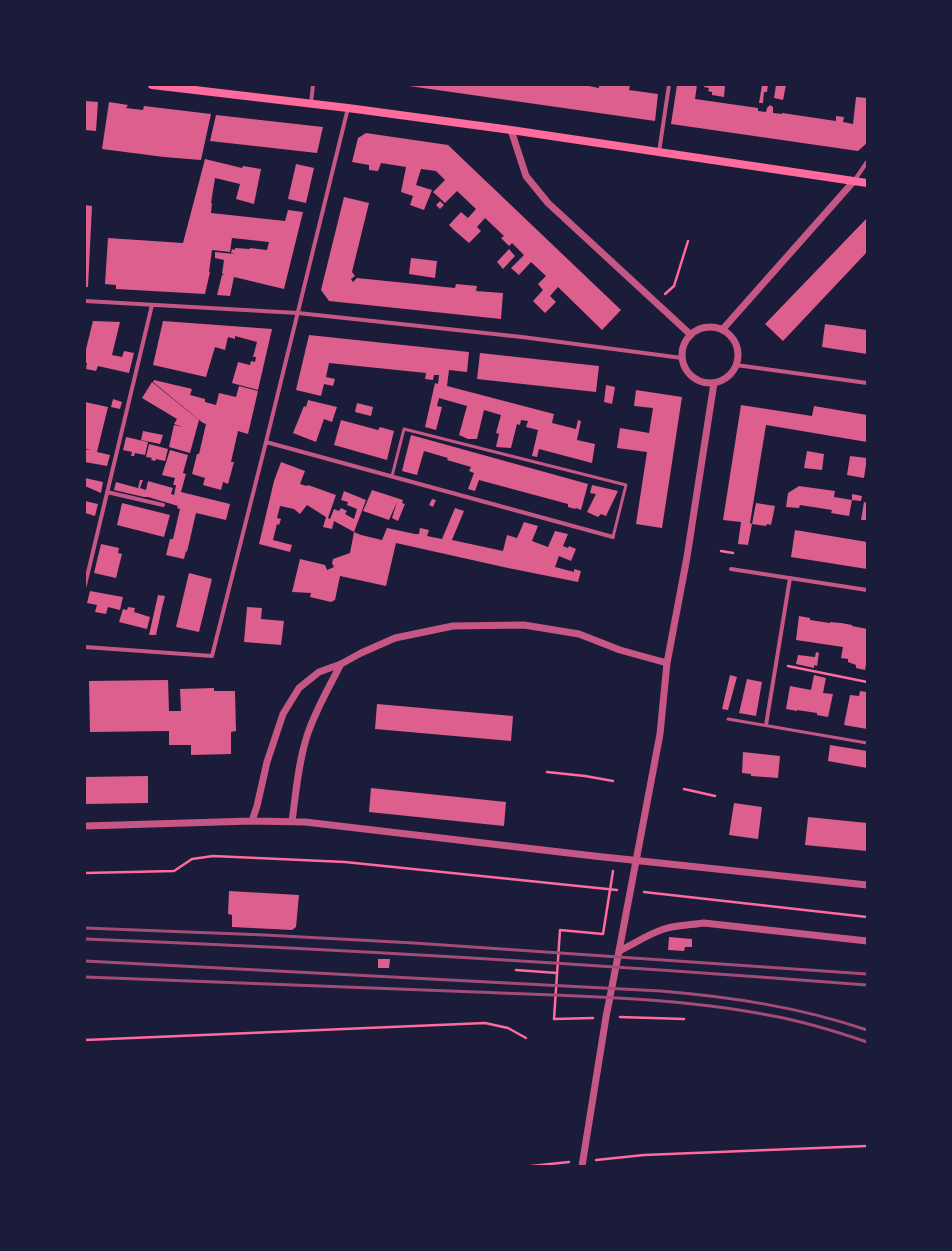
<!DOCTYPE html>
<html>
<head>
<meta charset="utf-8">
<style>
  body { margin:0 }
  #map { position:relative; width:952px; height:1251px; overflow:hidden; background:#1b1b3a; font-family:Lora,serif }
  canvas { display:block }
  .frame { position:absolute; inset:0; border:86px solid #1b1b3a; pointer-events:none }
</style>
</head>
<body>
<div id="map">
<canvas width="952" height="1251"></canvas>
<div class="frame"></div>
</div>
<script>
const ctx = document.querySelector('canvas').getContext('2d');
ctx.lineJoin = 'round';
function fill(path, color) { ctx.fillStyle = color; ctx.fill(path, 'evenodd'); }
function trace(path, color, width, dash) { ctx.strokeStyle = color; ctx.lineWidth = width; ctx.lineCap = dash ? 'butt' : 'round'; ctx.setLineDash(dash || []); ctx.stroke(path); }
const building = new Path2D(`
  M409 85H584L599 88V85H630L629 90 658 94 655 121 409 86Z
  M677 85H697L695 99 758 108V111L766 112 767 108 770 105 773 107V113L782 114V113L836 121V116L844 117 843 122 853 124 856 97 867 98V143L858 151 671 124Z
  M705 85H725L724 97 712 95V92L708 91 709 88 704 87Z
  M762 85H768L767 92H764L763 103H759Z
  M776 85H786L783 100 774 98Z
  M85 101 98 102 96 131 85 130Z
  M109 102 128 105 126 108 143 110 144 106 211 114 201 160 164 157 102 149Z
  M216 115 323 127 317 153 210 141Z
  M366 133 448 145 621 310 602 330 558 287 550 296 556 302 545 313 533 301 543 290 538 284 546 276 531 262 519 275 511 268 524 255 512 243 509 246 501 238 504 236 485 218 477 227 481 231 469 243 455 231 449 225 461 212 468 218 476 209 457 191 445 203 433 192 445 180 436 171 421 169 416 185 432 190 424 210 410 205 413 196 401 192 406 167 381 163 378 171 369 170V165L352 162 358 138Z
  M205 159 242 168 243 166 261 169 254 204 236 199 240 184 215 178 211 203H212L211 213 285 221 288 210 303 212 284 289 234 277 230 296 217 295 222 275H225L222 274 224 260 215 258V252L235 254 231 253 232 249 235 250V248L250 249V248L267 250 269 242 232 238 230 252 212 250 209 272H205H210L205 294 116 289V285L105 284 108 238 183 243Z
  M296 164 314 168 306 203 288 199Z
  M344 197 369 203 352 272 355 276 351 279 353 282 357 278 455 288 456 284 477 286 476 291 503 293 501 319 329 301 321 290Z
  M440 201 444 205 440 209 436 205Z
  M85 205 92 206 88 287H85Z
  M867 218V252L783 341 765 324Z
  M509 249 515 256 503 269 497 262Z
  M411 258 437 261 435 278 409 274Z
  M93 321 120 322 112 355 122 357 124 351 134 353 129 373 98 366 96 371 86 369 87 363H85V349H86Z
  M163 321 272 329 258 390 232 383 238 362 250 365 251 361 255 362 256 357H253L257 342 235 336V339L228 337 225 350 215 347 206 377 153 365Z
  M825 324 867 330V354L822 347Z
  M309 335 469 352 467 372 449 370 447 386 554 414 552 423 576 429 578 420 581 421 577 440 595 444 592 463 539 449 537 457 532 456 538 430 526 427 528 421 521 420 520 425 517 424 511 448 496 447 499 434 496 433 501 415 484 410 477 439H468L459 435 467 406 439 398 437 406 442 407 436 430 425 427 435 383 438 384 439 375H434L433 380 425 379 426 373 329 363 326 377 335 379 333 386 324 384 321 396 296 390Z
  M480 353 599 366 596 392 477 379Z
  M154 380 192 389 190 395 205 399V402L216 405 219 393 236 397 239 386 258 391 248 434 238 431 231 462H234L228 484 223 482 221 490 203 485 205 478 192 474 197 454H199L206 424 203 423 153 382Z
  M152 382 199 420 190 453 169 447 174 425 183 427 174 424 177 419 142 398Z
  M606 385 615 387 612 404 604 402Z
  M636 390 682 397 662 528 636 524 647 452 617 448 620 428 649 433 653 408 634 406Z
  M113 399 122 402 120 409 111 407Z
  M308 400 337 407 332 422 324 419 316 442 293 433 304 406 306 407Z
  M85 402 108 407 97 452 110 455 107 466 85 462V450H91L85 449Z
  M357 403 373 407 371 416 355 412Z
  M741 405 812 416 814 406 867 415V442L766 425 750 523 752 524 756 503 775 506 771 525 767 524 766 526 752 524 748 545 738 544 741 522 723 520Z
  M341 420 378 430 380 427 394 431 387 460 334 445Z
  M143 431 163 435 160 444 141 440Z
  M411 435 588 484 581 510 576 508 575 509 568 507V504L479 480 475 491 468 489 474 473 469 471 471 467 447 460 448 458 424 451 417 475 402 471Z
  M126 437 148 442 145 455 135 453 134 456H131L132 452 123 450Z
  M149 444 168 449 165 461 156 459 155 461 151 460 152 458 146 457Z
  M170 450 188 455 183 473 186 474 181 492 230 504 226 520 196 513 187 552 186 551 184 559 166 555 170 539H173L180 509 177 508 178 506 148 497H144L114 490 116 482 138 488 140 480H143L140 488 146 490 148 481 173 488 171 494 174 495 176 485H173L175 478 162 475Z
  M807 451 824 454 822 470 804 468Z
  M850 456 867 458 864 478 847 475Z
  M281 462 305 471 300 484 307 486 308 485 336 495 328 518 330 519 334 509 339 511 341 508 347 511 345 514 354 519 357 509 347 505 348 502 341 500 344 491 366 500 354 532 334 521 332 529 323 527 326 517 307 505 300 514 294 509 280 506 277 518 281 519 279 525 277 524 273 540 292 545 290 552 259 544 274 481Z
  M85 478 103 482 101 493 85 486Z
  M592 485 618 491 606 516 601 514 598 517 587 512 596 494 590 493Z
  M799 486 835 491 834 497 852 500 849 516 831 513 832 510 800 505 799 508 786 507 788 493Z
  M372 490 403 500 402 503 405 504 398 521 392 518 397 502 389 520 363 511Z
  M852 494 862 496 861 501 852 500Z
  M432 499 436 500 433 507 429 505Z
  M85 501 98 504 95 516 85 513Z
  M864 502 867 503V520H861Z
  M122 503 170 515 164 537 117 525Z
  M455 508 464 511 452 540 503 551 507 535 517 538 524 522 538 526 532 541 548 547 555 531 568 534 563 546 568 548 569 546 576 549 571 561 559 556 555 567 574 572V569L581 571 578 582 508 568 396 543 386 586 340 576 335 600 331 602 310 597 311 593 292 592 300 559 325 565 327 570 334 567 332 563 333 559 350 553 354 532 361 535 382 540 387 528 415 534H419L420 528 429 530 427 536 442 539Z
  M795 530 867 542V569L791 557Z
  M101 544 119 548 118 553 122 554 116 578 94 573Z
  M189 573 212 579 199 632 176 627Z
  M90 591 123 597 120 610 108 607 106 614 95 612 97 605 87 603Z
  M158 595 165 596 162 608 156 635H149Z
  M128 607 135 608 134 612 150 617 147 629 119 622 123 609 127 610Z
  M247 607 262 608 261 619 284 621 281 645 244 642Z
  M799 616 810 618V620L830 623V622L841 623 852 625V626L867 629V659L865 670 856 668V665L848 662V659L841 658 843 647 796 640Z
  M816 652 819 653 817 666 814 665V668L796 664 798 655 815 657Z
  M730 675 737 677 728 710 722 709Z
  M814 675 826 678 823 693 833 694 828 717 817 715V713L797 710V711L786 709 790 686 811 690Z
  M747 679 762 682 756 716 739 713Z
  M168 680 169 711H181L180 689 214 688V691H235L236 731 231 732V754L191 755V745H169V731L90 732 89 681Z
  M860 691 867 692V729L844 725 850 695 859 696Z
  M377 704 513 716 511 741 375 729Z
  M830 745 867 751V768L828 761Z
  M743 752 780 756 778 778 751 776V774L742 773Z
  M148 776V803L85 804V777Z
  M371 788 506 802 504 826 369 812Z
  M734 803 762 807 758 839 729 835Z
  M808 817 867 823V851L805 845Z
  M229 891 299 895 296 927 292 930 232 927V915L228 914Z
  M669 937 692 939V947H685L684 951 668 950Z
  M378 959H390L389 968H378Z`);
const path = new Path2D(`
  M665 294 674 286 688 241
  M721 551 733 553
  M788 666 867 682
  M547 772 585 776 613 781
  M684 789 715 796
  M85 873 174 871 192 859 213 856 345 862 617 890
  M644 892 867 917
  M516 970 557 973
  M620 1017 684 1019
  M593 1018 554 1019 560 930 603 934 613 871
  M85 1040 485 1023 508 1028 526 1038
  M596 1160 644 1155 867 1146
  M531 1166 569 1162`);
const service = new Path2D(`
  M392 476 404 429 626 485 613 537
  M728 719 867 743`);
const minor = new Path2D(`
  M311 103 313 85
  M659 152 669 85
  M854 181 867 162
  M85 301 298 313 522 337 682 358
  M736 365 867 383
  M266 442 613 537
  M107 492 163 505
  M731 569 867 590
  M85 585 152 305
  M85 647 212 656 266 442 348 108
  M766 725 790 578`);
const tertiary = new Path2D(`
  M511 130 526 176 548 203 691 335
  M682 355a28 28 0 1 1 56 0a28 28 0 1 1-56 0Z
  M722 330 854 181
  M252 821 257 806 267 762 283 714 299 688 319 672 341 664 361 653 395 638 453 626 524 625 579 634 620 650 667 663
  M292 821C296 793 298 764 307 736 315 711 329 687 341 664
  M85 826 252 821 305 822 594 856 867 885
  M619 951C634 944 648 934 664 929 677 925 691 925 704 923L867 941
  M582 1166 606 1017 619 951 660 734 667 663 687 557 714 383`);
const secondary = new Path2D(`
  M152 85 348 108 511 130 867 183`);
const rail = new Path2D(`
  M85 928 265 935 414 943 867 974
  M85 939C346 949 607 965 867 985
  M85 961 661 991C732 997 799 1007 867 1030
  M85 977C215 982 346 987 476 992 573 996 673 997 768 1015 802 1021 835 1031 867 1042`);
fill(building, '#dd5f8e');
trace(path, '#ff6b9d', 2.5);
trace(service, '#c65784', 3);
trace(minor, '#c65784', 4);
trace(tertiary, '#c65784', 7);
trace(secondary, '#ff6b9d', 8);
trace(rail, '#a44b75', 3);
</script>
</body>
</html>
